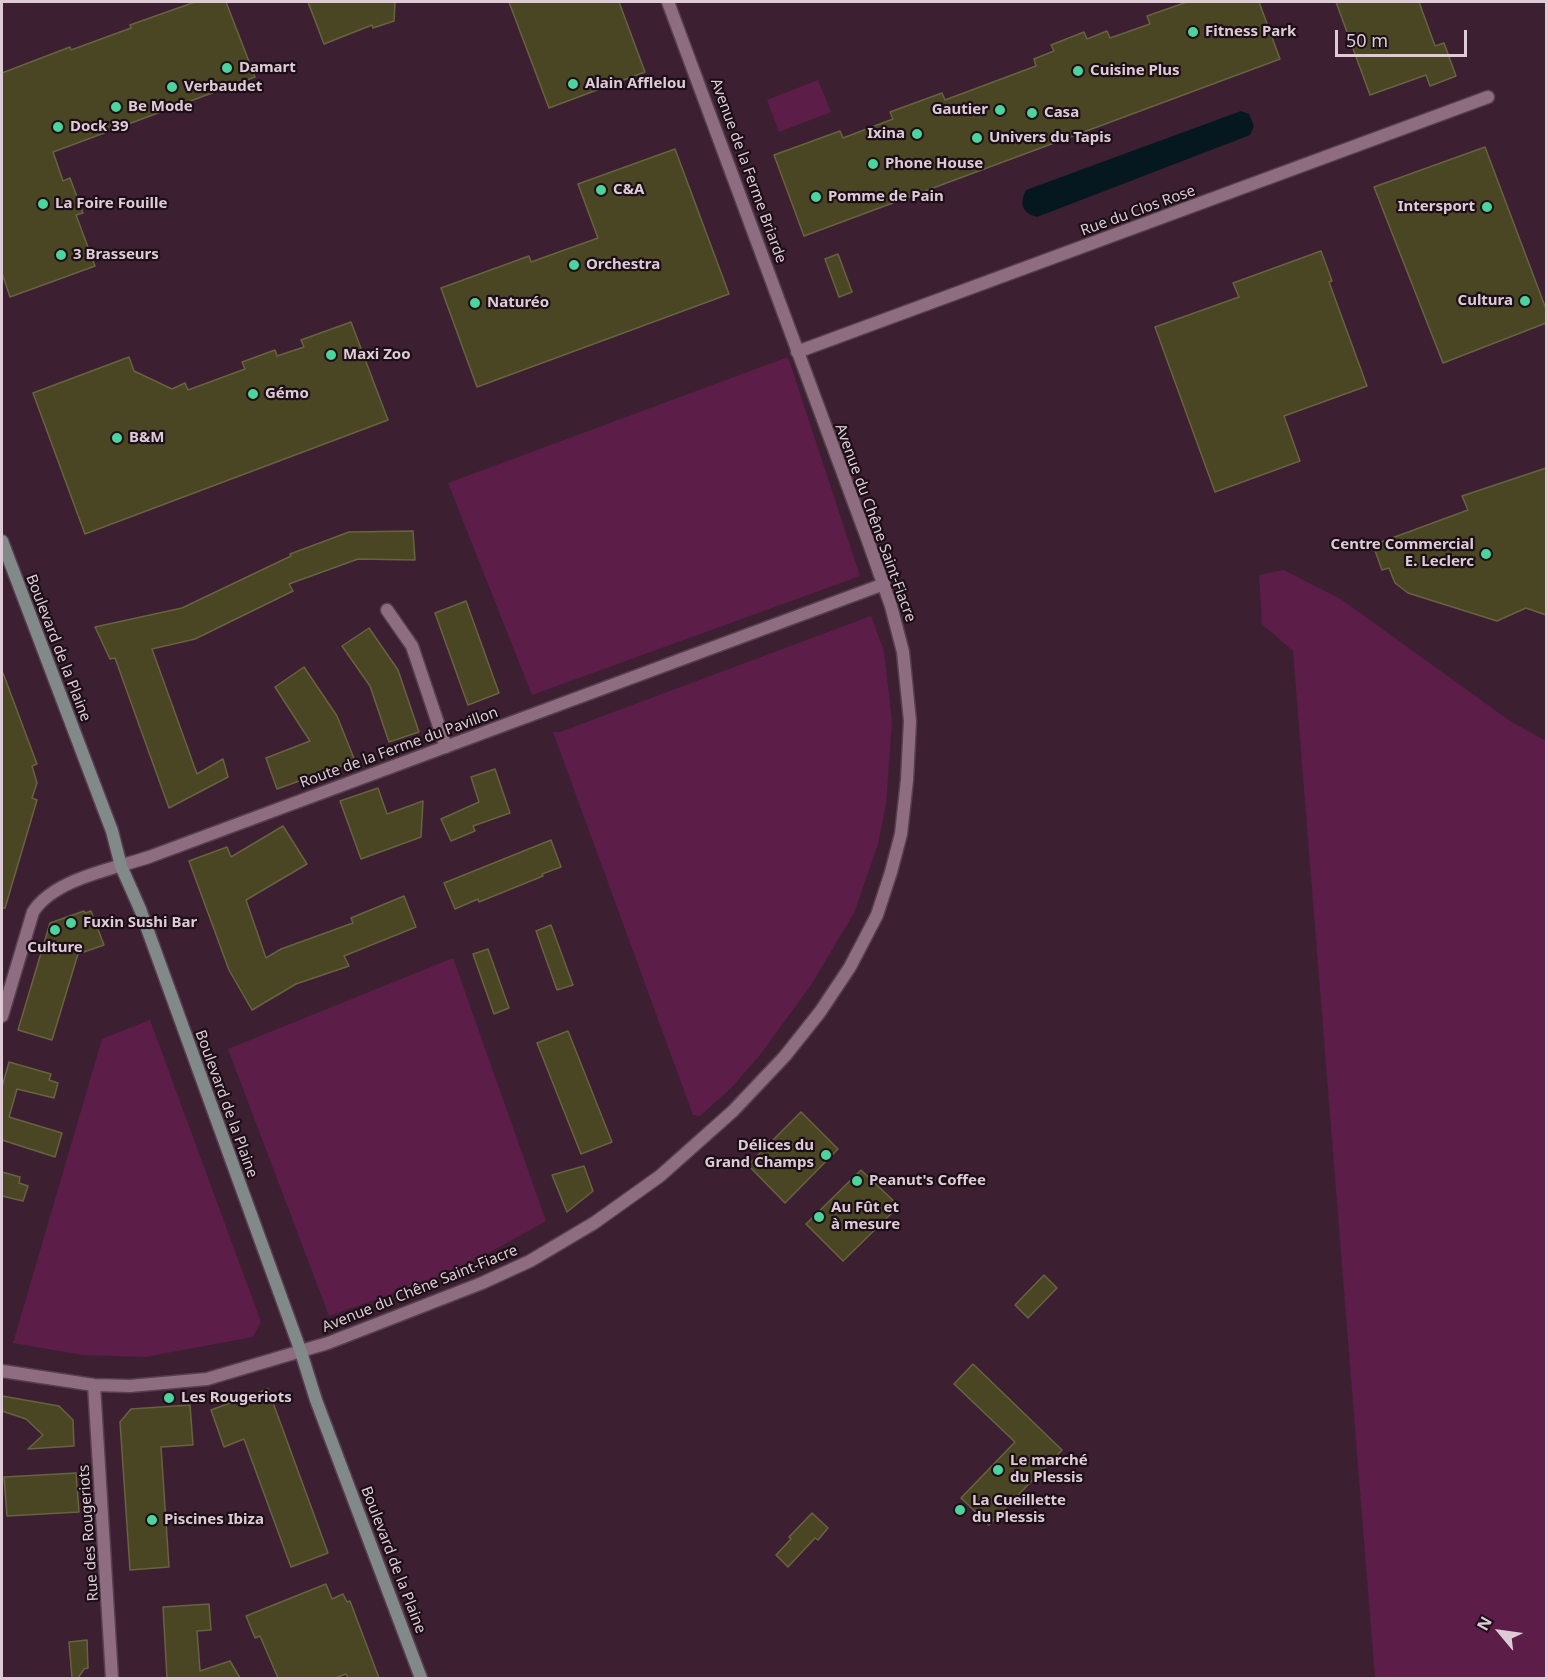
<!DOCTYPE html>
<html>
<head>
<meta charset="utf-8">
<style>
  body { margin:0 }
  #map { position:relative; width:1548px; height:1680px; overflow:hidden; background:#3c2032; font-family:"Noto Sans",sans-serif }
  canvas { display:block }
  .frame { position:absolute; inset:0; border:3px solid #decbd6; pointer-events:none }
  .north { position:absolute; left:1470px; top:1602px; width:60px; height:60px; -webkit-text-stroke:4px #1c0f17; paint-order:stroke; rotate:299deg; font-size:16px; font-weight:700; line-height:24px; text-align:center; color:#decbd6 }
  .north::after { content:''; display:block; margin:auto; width:21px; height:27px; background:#decbd6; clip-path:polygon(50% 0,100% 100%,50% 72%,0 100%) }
  .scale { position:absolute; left:1335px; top:30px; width:132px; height:27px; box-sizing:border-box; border:3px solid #decbd6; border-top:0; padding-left:8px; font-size:18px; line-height:21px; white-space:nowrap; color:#decbd6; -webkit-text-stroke:4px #1c0f17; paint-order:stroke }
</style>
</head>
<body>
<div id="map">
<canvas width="1548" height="1680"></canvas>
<div class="frame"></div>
<div class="north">N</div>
<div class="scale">50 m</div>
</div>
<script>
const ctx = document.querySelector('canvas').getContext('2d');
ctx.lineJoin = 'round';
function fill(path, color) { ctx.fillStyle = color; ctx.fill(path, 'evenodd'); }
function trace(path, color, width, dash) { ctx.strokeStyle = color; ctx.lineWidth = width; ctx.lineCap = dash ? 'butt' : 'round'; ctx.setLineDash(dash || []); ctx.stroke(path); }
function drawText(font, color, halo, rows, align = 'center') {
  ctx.font = font + ' "Noto Sans",sans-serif'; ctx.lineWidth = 4.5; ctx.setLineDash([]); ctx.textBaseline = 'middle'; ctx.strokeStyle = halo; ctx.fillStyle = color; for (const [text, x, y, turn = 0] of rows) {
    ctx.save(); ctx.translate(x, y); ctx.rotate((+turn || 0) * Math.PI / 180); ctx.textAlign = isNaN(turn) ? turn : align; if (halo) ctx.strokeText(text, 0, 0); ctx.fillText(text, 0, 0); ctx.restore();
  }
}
const green = new Path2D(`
  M818 80 831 112 779 132 767 100Z
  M788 357 860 576 532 695 448 483Z
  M1284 570 1342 600 1510 721 1546 741V1678H1375L1293 651 1262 624 1259 575Z
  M871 616 884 651 892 721 886 804 878 844 854 913 811 985 760 1055 731 1088 700 1116 693 1115 553 732H560Z
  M453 958 546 1221 485 1255 423 1283 329 1316 228 1049Z
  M150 1020 261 1322 253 1337 145 1357 83 1355 13 1343 102 1039Z`);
const water = new Path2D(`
  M1241 111 1249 114 1254 126 1250 135 1037 217C1022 213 1019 204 1026 190Z`);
const building = new Path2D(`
  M195 2H226L255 77 53 152 63 181 70 178 83 213 76 215 95 266 10 297 2 273V73L70 47 71 50 131 28 130 25Z
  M308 2H395L394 21 373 28 372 25 324 44Z
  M509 2H619L645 72 549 108Z
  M1187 2H1259L1280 59 804 236 774 155 840 131 843 138 893 119 890 112 942 93 945 100 1036 66 1034 59 1054 51 1051 45 1084 32 1087 39 1107 31 1110 38 1150 24 1147 16Z
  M1336 2H1419L1435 46 1444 43 1456 76 1430 86 1426 75 1370 95Z
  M1485 147 1546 309V323L1443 363 1374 187Z
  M675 149 729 294 477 387 441 288 529 256 531 262 598 238 578 184Z
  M1321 251 1332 281 1329 282 1367 386 1284 416 1300 461 1215 492 1155 327 1239 297 1233 283Z
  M838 254 852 292 839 297 825 259Z
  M351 322 388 420 85 534 33 393 129 357 134 371 172 389 185 383 188 390 245 369 242 362 275 350 277 356 304 347 301 340Z
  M1546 468V615L1526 608 1497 621 1408 593 1395 583 1389 568 1382 570 1373 545 1468 510 1462 496Z
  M413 531 415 560 358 559 289 584 293 591 195 639 152 649 197 774 223 759 228 777 169 808 115 658 110 659 95 627 182 608 291 556 290 554 349 532Z
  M466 601 499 693 468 705 435 613Z
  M369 628 398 670 419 732 389 742 370 686 342 646Z
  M304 667 337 716 355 761 277 789 266 758 310 741 275 687Z
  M2 673H3L37 764 32 766 37 783 32 798 37 800 5 908H2Z
  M495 769 510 813 473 826 475 831 451 841 441 819 479 802 471 777Z
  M378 788 387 814 423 801 421 837 361 859 340 801Z
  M283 826 307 864 246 900 266 958 281 949 353 923 351 918 404 896 416 927 344 956 349 966 296 984 252 1010 229 970 189 861 227 847 231 857Z
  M551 840 561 867 542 874 543 876 479 902 478 899 455 909 444 883Z
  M84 911 85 913 91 911 104 945 78 954 52 1040 18 1030 50 923Z
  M551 925 573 985 557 990 536 931Z
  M488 949 509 1008 494 1014 473 954Z
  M568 1031 612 1142 581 1154 537 1043Z
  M9 1062 51 1074 49 1080 58 1083 54 1098 17 1089 9 1117 62 1133 55 1157 2 1140V1087Z
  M801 1112 838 1149 785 1203 748 1165Z
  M584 1166 593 1191 567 1212 552 1175Z
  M861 1170 899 1206 843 1261 806 1224Z
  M2 1172 20 1177 19 1183 28 1186 23 1201 2 1196Z
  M1044 1275 1057 1288 1028 1318 1015 1305Z
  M973 1364 1062 1450 989 1525 961 1498 1015 1442 954 1384Z
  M268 1389 328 1553 291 1567 244 1439 224 1447 211 1410Z
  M2 1396 59 1406 73 1420 74 1446 28 1449 43 1435 26 1419 2 1411Z
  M190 1405 193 1445 161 1447 169 1567 130 1570 120 1422 131 1409Z
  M76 1473 79 1512 7 1516 4 1477Z
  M812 1513 828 1528 818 1540 815 1538 788 1567 776 1555 791 1539 789 1537Z
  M326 1584 332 1599 343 1594 347 1602 350 1601 379 1678H348L346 1674 335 1678H278L260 1636 255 1638 246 1616Z
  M209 1604 211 1630 197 1631 200 1671 230 1661 240 1678H167L163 1607Z
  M87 1640 88 1668 84 1669 78 1678H72L69 1642Z`);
const street = new Path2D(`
  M797 352 1488 97
  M387 610 412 646 446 747
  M2 1016 33 912C54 879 113 869 149 857L884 584
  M2 1371 94 1385 130 1386 207 1379 328 1343 482 1283 530 1261 594 1223 660 1176 733 1111 785 1056 820 1012 850 967 877 915 891 872 901 834 907 780 910 721 903 652 891 606 867 538 668 2
  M94 1385 112 1678`);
const secondary = new Path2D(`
  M2 541 112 831 121 866 140 909 301 1352 316 1400 421 1678`);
const markers = [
  [1193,32,6,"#4bd49b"],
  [227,68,6,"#4bd49b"],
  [1078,71,6,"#4bd49b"],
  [573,84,6,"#4bd49b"],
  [172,87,6,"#4bd49b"],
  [116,107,6,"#4bd49b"],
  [1000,110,6,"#4bd49b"],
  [1032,113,6,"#4bd49b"],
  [58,127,6,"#4bd49b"],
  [917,134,6,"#4bd49b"],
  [977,138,6,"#4bd49b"],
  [873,164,6,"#4bd49b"],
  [601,190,6,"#4bd49b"],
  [816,197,6,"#4bd49b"],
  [43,204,6,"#4bd49b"],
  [1487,207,6,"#4bd49b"],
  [61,255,6,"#4bd49b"],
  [574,265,6,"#4bd49b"],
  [1525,301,6,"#4bd49b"],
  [475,303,6,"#4bd49b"],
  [331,355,6,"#4bd49b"],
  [253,394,6,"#4bd49b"],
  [117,438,6,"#4bd49b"],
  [1486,554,6,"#4bd49b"],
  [71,923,6,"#4bd49b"],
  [55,930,6,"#4bd49b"],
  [826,1155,6,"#4bd49b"],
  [857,1181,6,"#4bd49b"],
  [819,1217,6,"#4bd49b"],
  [169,1398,6,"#4bd49b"],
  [998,1470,6,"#4bd49b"],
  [960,1510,6,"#4bd49b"],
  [152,1520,6,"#4bd49b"]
];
const poiNames = [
  ["Fitness Park",1205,32],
  ["Damart",239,68],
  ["Cuisine Plus",1090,71],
  ["Alain Afflelou",585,84],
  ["Verbaudet",184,87],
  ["Be Mode",128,107],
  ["Gautier",988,110,"right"],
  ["Casa",1044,113],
  ["Dock 39",70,127],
  ["Ixina",905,134,"right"],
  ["Univers du Tapis",989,138],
  ["Phone House",885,164],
  ["C&A",613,190],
  ["Pomme de Pain",828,197],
  ["La Foire Fouille",55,204],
  ["Intersport",1475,207,"right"],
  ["3 Brasseurs",73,255],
  ["Orchestra",586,265],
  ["Cultura",1513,301,"right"],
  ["Naturéo",487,303],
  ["Maxi Zoo",343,355],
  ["Gémo",265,394],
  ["B&M",129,438],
  ["Centre Commercial",1474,545,"right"],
  ["E. Leclerc",1474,562,"right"],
  ["Fuxin Sushi Bar",83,923],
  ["Culture",55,948,"center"],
  ["Délices du",814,1146,"right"],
  ["Grand Champs",814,1163,"right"],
  ["Peanut's Coffee",869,1181],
  ["Au Fût et",831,1208],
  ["à mesure",831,1225],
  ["Les Rougeriots",181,1398],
  ["Le marché",1010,1461],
  ["du Plessis",1010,1478],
  ["La Cueillette",972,1501],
  ["du Plessis",972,1518],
  ["Piscines Ibiza",164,1520]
];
const streetNames = [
  ["Avenue de la Ferme Briarde",748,171,70],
  ["Rue du Clos Rose",1138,211,-20],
  ["Avenue du Chêne Saint-Fiacre",875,523,70],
  ["Boulevard de la Plaine",58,648,69],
  ["Route de la Ferme du Pavillon",399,748,-20],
  ["Boulevard de la Plaine",226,1104,70],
  ["Avenue du Chêne Saint-Fiacre",420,1289,-22],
  ["Rue des Rougeriots",89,1533,-94],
  ["Boulevard de la Plaine",393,1560,69]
];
fill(green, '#5c1d48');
fill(water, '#06181f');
fill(building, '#4a4624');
trace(building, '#676340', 1.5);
trace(street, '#573f4f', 15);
trace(secondary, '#573f4f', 15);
trace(street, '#8e6d81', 12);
trace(secondary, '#818989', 12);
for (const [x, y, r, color] of markers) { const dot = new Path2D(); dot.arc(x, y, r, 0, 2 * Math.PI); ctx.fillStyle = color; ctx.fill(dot); trace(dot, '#1c0f17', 2); }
drawText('bold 15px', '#decbd6', '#1c0f17', poiNames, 'left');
drawText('15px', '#decbd6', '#1c0f17', streetNames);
</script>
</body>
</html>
